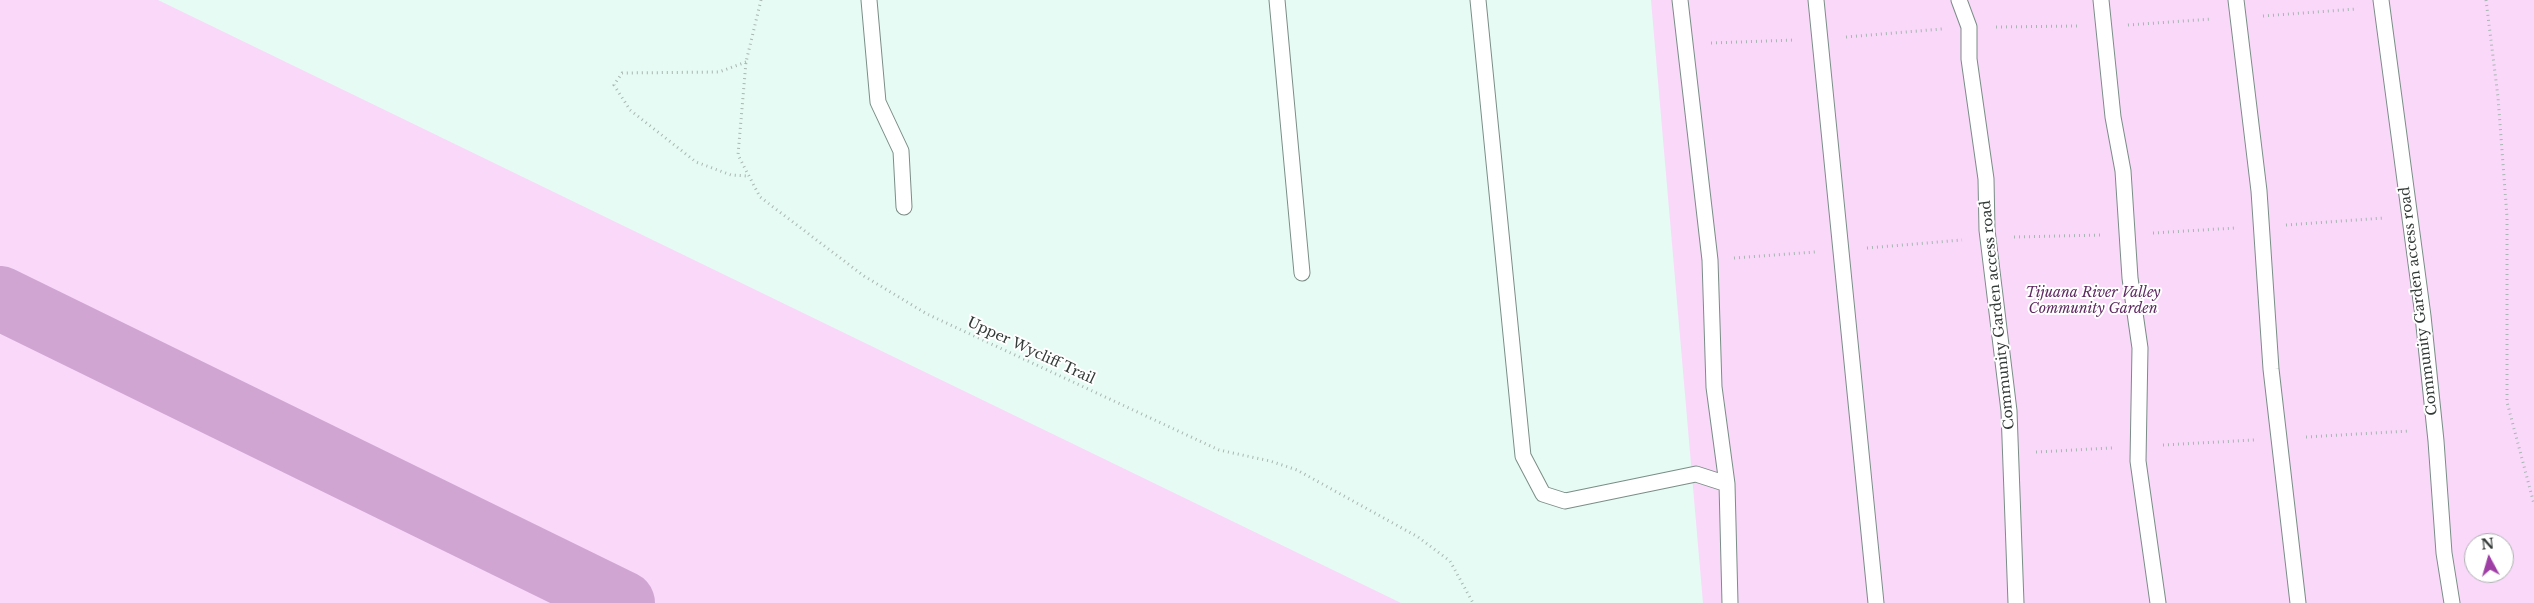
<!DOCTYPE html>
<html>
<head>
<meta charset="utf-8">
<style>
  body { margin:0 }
  #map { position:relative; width:2534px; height:603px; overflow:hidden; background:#e6fbf3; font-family:"Libre Baskerville",serif }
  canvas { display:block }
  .north { position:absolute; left:2464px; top:533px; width:50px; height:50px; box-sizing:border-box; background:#fff; border:1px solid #adb1af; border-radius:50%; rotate:354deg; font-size:14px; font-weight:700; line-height:20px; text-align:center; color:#333b38 }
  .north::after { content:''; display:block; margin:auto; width:18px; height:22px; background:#9f3fa6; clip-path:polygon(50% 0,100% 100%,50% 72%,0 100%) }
</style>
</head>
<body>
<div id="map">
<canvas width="2534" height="603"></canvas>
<div class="north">N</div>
</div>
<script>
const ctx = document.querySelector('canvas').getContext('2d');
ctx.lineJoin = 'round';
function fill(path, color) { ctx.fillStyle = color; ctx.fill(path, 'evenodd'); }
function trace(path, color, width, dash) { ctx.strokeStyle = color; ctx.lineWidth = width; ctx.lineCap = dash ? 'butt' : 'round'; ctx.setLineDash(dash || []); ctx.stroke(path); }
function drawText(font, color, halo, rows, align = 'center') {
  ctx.font = font + ' "Libre Baskerville",serif'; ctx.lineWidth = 4; ctx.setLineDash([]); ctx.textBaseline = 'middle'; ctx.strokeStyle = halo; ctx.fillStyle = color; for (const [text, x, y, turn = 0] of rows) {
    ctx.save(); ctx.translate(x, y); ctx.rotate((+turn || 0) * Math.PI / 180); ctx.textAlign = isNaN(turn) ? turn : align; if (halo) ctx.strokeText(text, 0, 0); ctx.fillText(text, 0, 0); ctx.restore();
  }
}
const green = new Path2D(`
  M0 0H158L1401 603H0Z
  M1651 0H2534V603H1703ZM2474 543H2504V573H2474Z`);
const river = new Path2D(`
  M0 298 623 603`);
const path = new Path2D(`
  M761 0 746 62 738 155 760 197 864 276 927 314 1219 450 1270 461 1297 470 1418 537 1450 561 1473 603
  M2486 0 2498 97 2507 217V402L2534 504
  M2263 16 2356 9
  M2128 25 2212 19
  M1996 27 2077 26
  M1846 37 1942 29
  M1711 43 1795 40
  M746 62 719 72 622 73 614 85 630 110 696 162 731 175 747 176
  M2286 225 2384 218
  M2153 233 2235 228
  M2014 237 2102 235
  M1867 248 1962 240
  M1734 258 1815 252
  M2306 437 2409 431
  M2163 445 2254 440
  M2036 452 2112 448`);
const service = new Path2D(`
  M869 0 878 102 901 151 904 207
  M1277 0 1302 273
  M1478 0 1523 456 1543 494 1565 501 1696 474 1727 484
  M1680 0 1710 260 1714 387 1727 484 1730 603
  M1816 0 1876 603
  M1959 0 1969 27V59L1986 179 1987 230 2009 411 2016 603
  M2101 0 2113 117 2123 171 2130 278 2140 348 2138 461 2158 603
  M2236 0 2259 191 2271 369 2298 603
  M2381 0 2423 316 2436 441 2444 553 2452 603`);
const parkNames = [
  ["Tijuana River Valley",2093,293],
  ["Community Garden",2093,309]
];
const streetNames = [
  ["Community Garden access road",2419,301,-97],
  ["Community Garden access road",1998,315,-96],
  ["Upper Wycliff Trail",1031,351,25]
];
fill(green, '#f9d8fa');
trace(river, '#d0a5d2', 64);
trace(service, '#7a8d86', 17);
trace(path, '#a7b7b1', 3, [1, 4]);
trace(service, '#fff', 15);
drawText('italic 14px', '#5f2b62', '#fff', parkNames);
drawText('14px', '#333b38', '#fff', streetNames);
</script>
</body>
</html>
